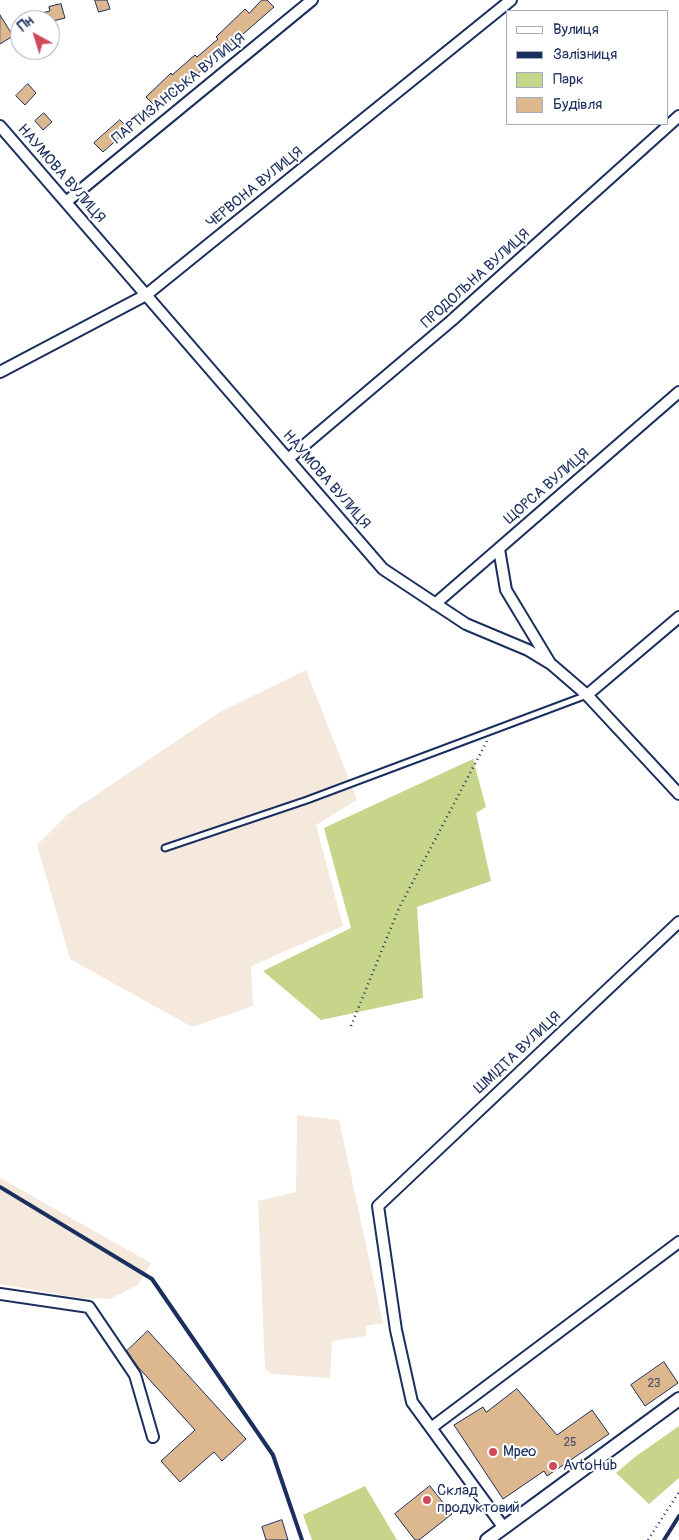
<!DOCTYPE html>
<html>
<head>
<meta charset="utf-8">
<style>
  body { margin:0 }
  #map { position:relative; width:679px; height:1540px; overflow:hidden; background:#fff; font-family:Pangolin,sans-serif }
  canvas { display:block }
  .legend { position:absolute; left:506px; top:10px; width:162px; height:115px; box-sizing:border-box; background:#fff; border:1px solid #a4acbf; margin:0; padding:6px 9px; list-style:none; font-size:15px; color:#1b2f5e }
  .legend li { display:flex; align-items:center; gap:10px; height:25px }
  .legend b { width:25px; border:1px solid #a4acbf }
  .north { position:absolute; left:10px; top:10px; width:50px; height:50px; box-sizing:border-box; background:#fff; border:1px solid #a4acbf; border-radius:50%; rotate:321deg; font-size:14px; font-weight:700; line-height:20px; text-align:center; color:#1b2f5e }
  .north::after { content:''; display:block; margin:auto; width:18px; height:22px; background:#d1495b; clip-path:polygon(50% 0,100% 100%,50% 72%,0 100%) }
</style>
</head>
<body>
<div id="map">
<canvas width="679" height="1540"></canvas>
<ul class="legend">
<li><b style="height:6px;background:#fff"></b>Вулиця</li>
<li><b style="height:6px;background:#1b2f5e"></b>Залізниця</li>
<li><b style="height:14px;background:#c6d589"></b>Парк</li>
<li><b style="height:14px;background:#ddb78e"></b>Будівля</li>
</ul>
<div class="north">Пн</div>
</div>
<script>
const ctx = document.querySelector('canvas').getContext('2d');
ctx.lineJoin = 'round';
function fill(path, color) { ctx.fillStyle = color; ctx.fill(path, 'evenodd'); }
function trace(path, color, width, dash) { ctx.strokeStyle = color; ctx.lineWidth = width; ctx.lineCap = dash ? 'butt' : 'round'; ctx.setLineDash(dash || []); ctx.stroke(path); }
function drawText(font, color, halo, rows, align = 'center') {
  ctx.font = font + ' Pangolin,sans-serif'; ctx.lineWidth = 4; ctx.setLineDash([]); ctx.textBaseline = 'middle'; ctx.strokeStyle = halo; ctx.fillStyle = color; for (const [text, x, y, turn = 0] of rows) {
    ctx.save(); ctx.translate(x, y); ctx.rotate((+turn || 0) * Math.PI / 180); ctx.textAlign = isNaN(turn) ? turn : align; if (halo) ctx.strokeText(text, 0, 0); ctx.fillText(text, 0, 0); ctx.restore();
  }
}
const built = new Path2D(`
  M306 670 357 800 316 825 343 926 251 966 253 1006 192 1027 70 959 37 845 68 814 191 731 222 711Z
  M297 1115 339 1120 383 1323 366 1326V1336L332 1341 330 1378 273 1374 265 1370 258 1201 296 1192Z
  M0 1178 151 1263 138 1285 110 1299 79 1298 0 1284Z`);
const green = new Path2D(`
  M473 759 486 807 476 813 491 881 417 907 423 998 321 1020 263 971 351 928 324 828Z
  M679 1426V1478L649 1504 616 1473 635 1457Z
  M365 1486 397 1540H312L303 1515Z`);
const building = new Path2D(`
  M95 0H107L110 9 99 12Z
  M262 0H267L274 7 195 76 194 74 173 93 171 92 156 107 146 97 171 73 172 75 195 55 197 57 218 39 216 37 245 9 249 13Z
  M61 4 65 18 53 21 30 20 29 16 50 11 49 7Z
  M0 15 13 36 0 44Z
  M28 84 36 93 25 105 16 96Z
  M44 113 52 122 43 130 35 121Z
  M120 120 129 129 103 152 94 143Z
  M148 1331 246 1439 222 1461 214 1452 180 1482 161 1461 195 1430 138 1367 127 1351Z
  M664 1362 678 1383 645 1406 631 1385Z
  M517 1389 557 1435 592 1410 609 1434 547 1476 544 1471 503 1499 454 1425 483 1407 486 1412Z
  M430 1486 452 1514 419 1540H415L395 1514Z
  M282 1520 288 1540H266L262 1527Z`);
const path = new Path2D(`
  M351 1026 399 908 487 741
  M648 1540 679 1492`);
const service = new Path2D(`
  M165 848 307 800 587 695`);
const minor = new Path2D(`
  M0 126 383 569 466 624 528 650 551 664 587 695 679 794
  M66 202 312 0
  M0 372 146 295 511 0
  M288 459 451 321 679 116
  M499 549 506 590 550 663
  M435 604 679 392
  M587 695 679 617
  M0 1294 89 1307 135 1375 153 1437
  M431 1428 679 1242
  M504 1528 412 1402 396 1330 378 1206 679 922`);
const tertiary = new Path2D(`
  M487 1540 679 1399`);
const rail = new Path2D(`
  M0 1187 152 1279 273 1455 302 1540
  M664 1540 679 1516`);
const markers = [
  [493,1452,5,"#d1495b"],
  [553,1466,5,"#d1495b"],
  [427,1500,5,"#d1495b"]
];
const numberNames = [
  ["23",654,1384],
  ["25",570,1443]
];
const streetNames = [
  ["ПАРТИЗАНСЬКА ВУЛИЦЯ",179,89,-39],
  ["НАУМОВА ВУЛИЦЯ",61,174,49],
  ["ЧЕРВОНА ВУЛИЦЯ",255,188,-39],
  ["ПРОДОЛЬНА ВУЛИЦЯ",476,279,-42],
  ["НАУМОВА ВУЛИЦЯ",326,480,49],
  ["ЩОРСА ВУЛИЦЯ",547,487,-41],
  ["ШМІДТА ВУЛИЦЯ",518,1053,-43]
];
const poiNames = [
  ["Мрео",503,1452],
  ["AvtoHub",563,1466],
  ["Склад",437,1491],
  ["продуктовий",437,1508]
];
fill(built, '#f5e9dd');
fill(green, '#c6d589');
fill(building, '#ddb78e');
trace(building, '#1b2f5e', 1);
trace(service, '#1b2f5e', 9);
trace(minor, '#1b2f5e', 14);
trace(tertiary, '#1b2f5e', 16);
trace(path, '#1b2f5e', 2.5, [1, 4]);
trace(service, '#fff', 5);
trace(minor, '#fff', 10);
trace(tertiary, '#fff', 12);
trace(rail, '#1b2f5e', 4);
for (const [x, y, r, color] of markers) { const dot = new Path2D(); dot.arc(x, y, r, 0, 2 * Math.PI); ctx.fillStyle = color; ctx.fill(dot); trace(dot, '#fff', 2); }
drawText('12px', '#4c516a', null, numberNames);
drawText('15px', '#1b2f5e', '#fff', streetNames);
drawText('15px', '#1b2f5e', '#fff', poiNames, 'left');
</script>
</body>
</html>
